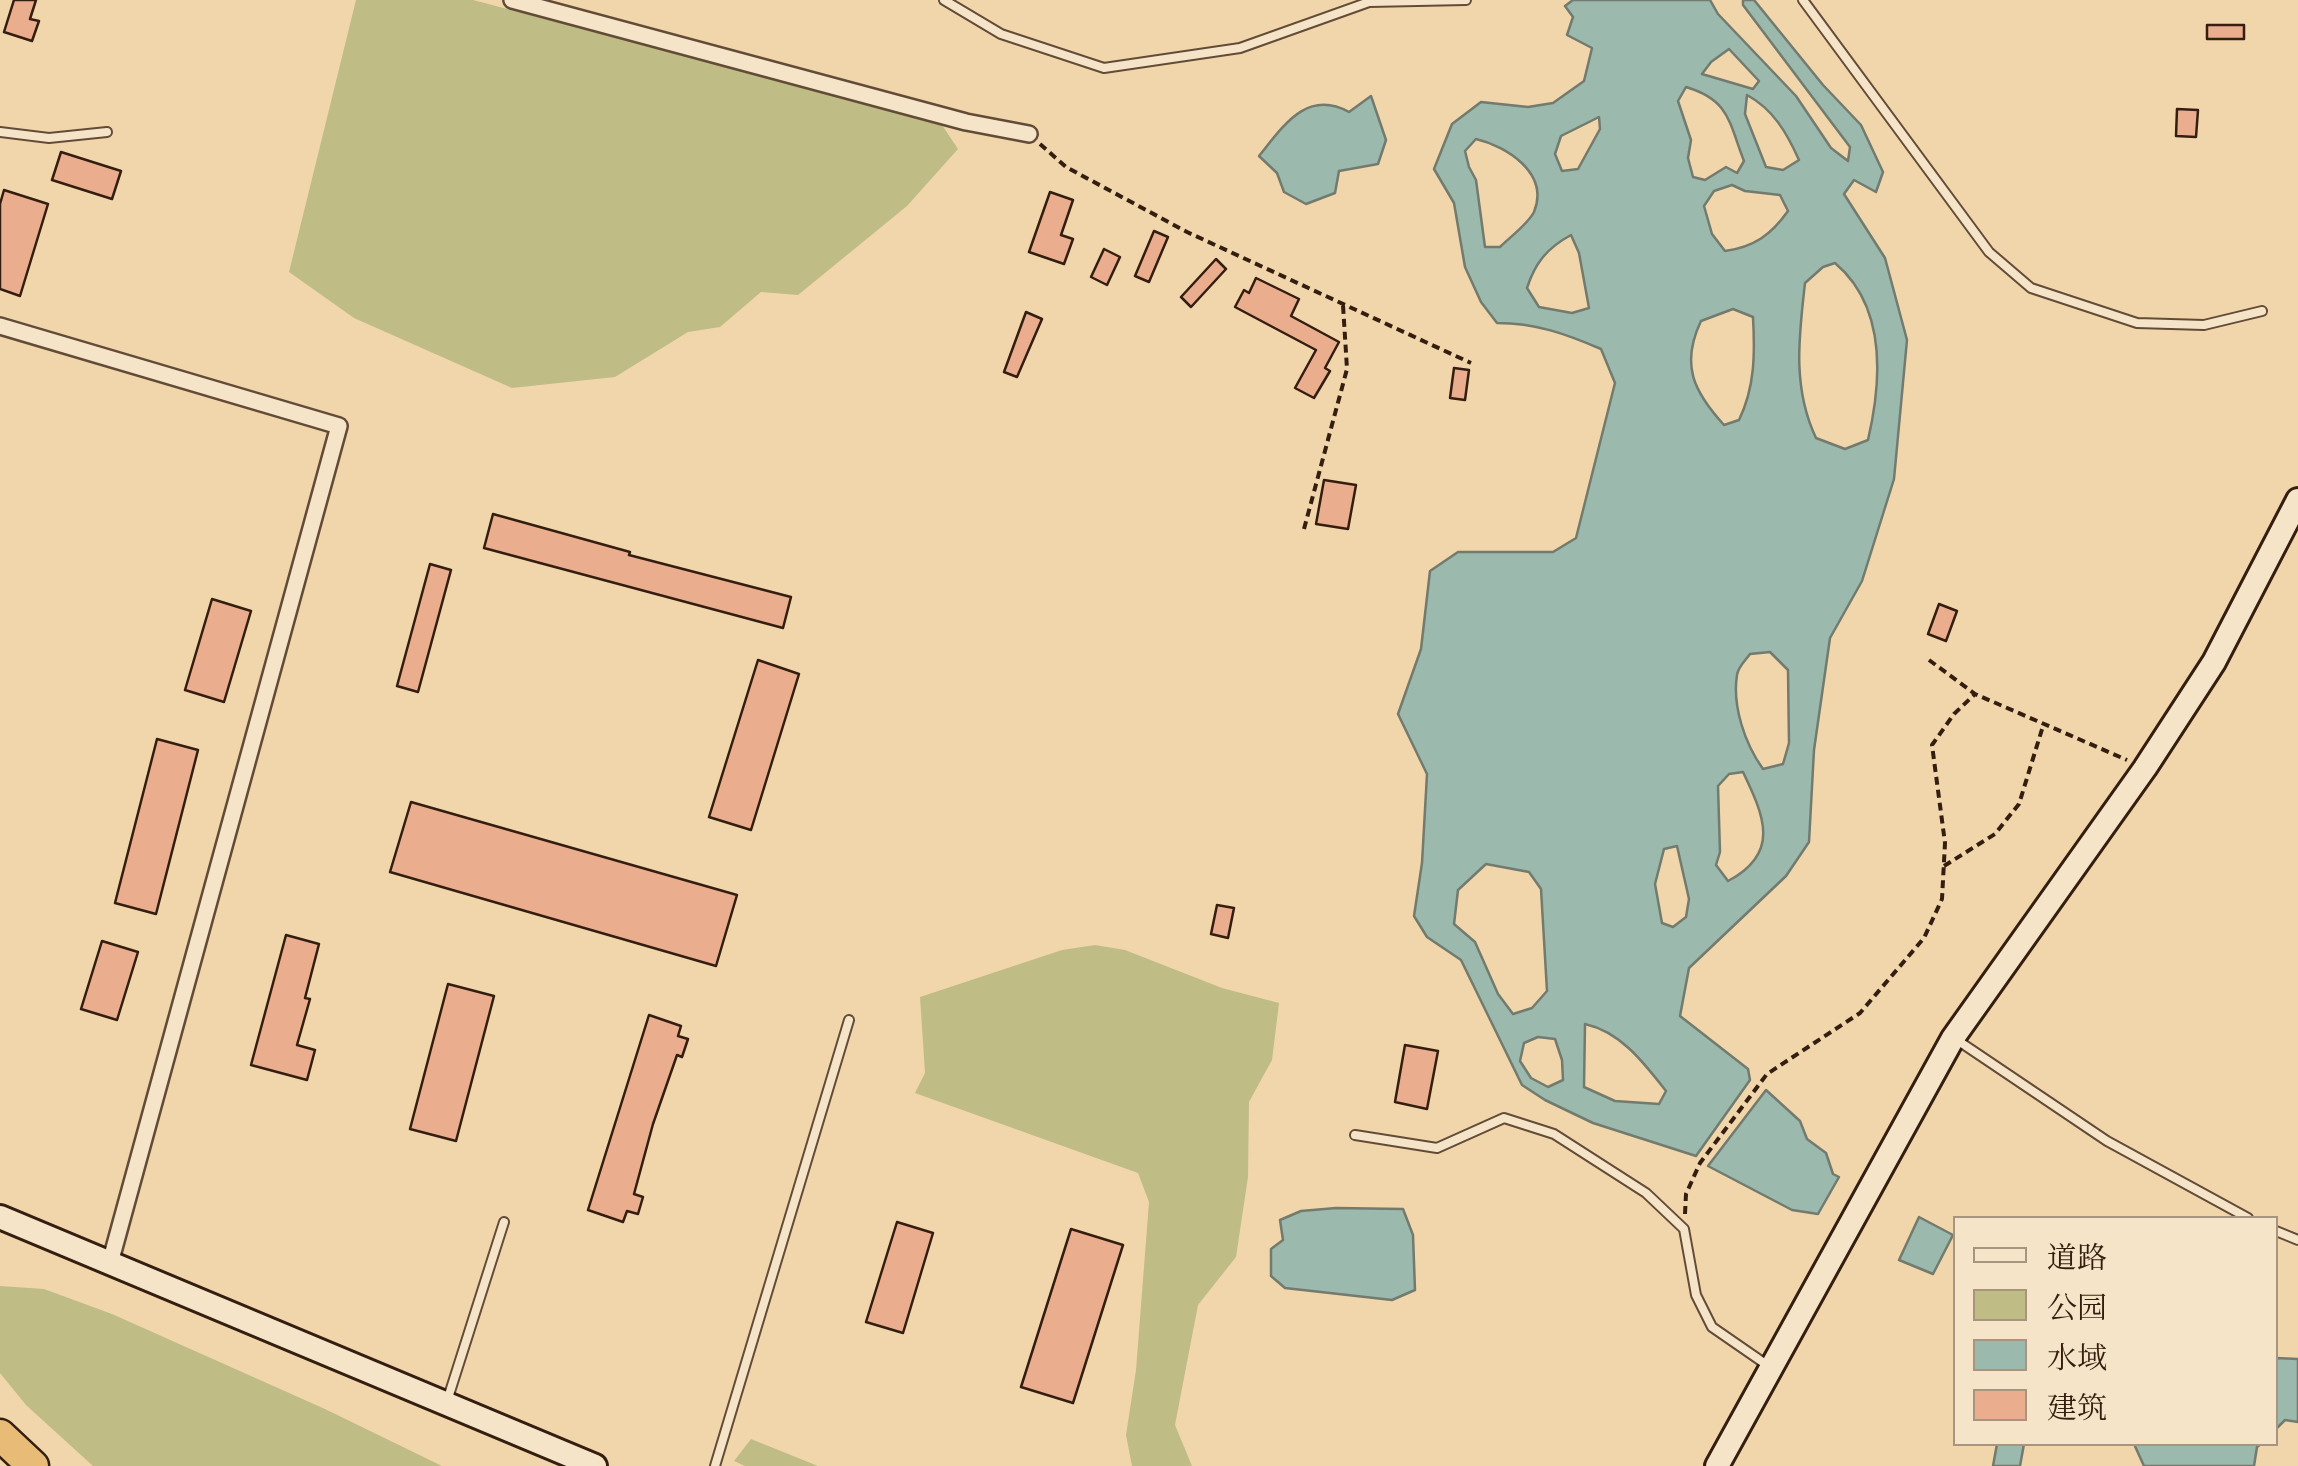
<!DOCTYPE html>
<html>
<head>
<meta charset="utf-8">
<style>
  body { margin:0 }
  #map { position:relative; width:2298px; height:1466px; overflow:hidden; background:#f1d6ac; font-family:"IM FELL Double Pica","Noto Serif SC",serif }
  canvas { display:block }
  .legend { position:absolute; left:1953px; top:1216px; width:325px; height:230px; box-sizing:border-box; background:#f6e4c9; border:2px solid #a8957f; margin:0; padding:12px 18px; list-style:none; font-size:30px; color:#341e10 }
  .legend li { display:flex; align-items:center; gap:20px; height:50px }
  .legend b { width:50px; border:2px solid #a8957f }
</style>
</head>
<body>
<div id="map">
<canvas width="2298" height="1466"></canvas>
<ul class="legend">
<li><b style="height:12px;background:#f6e4c9"></b>道路</li>
<li><b style="height:28px;background:#c0bc86"></b>公园</li>
<li><b style="height:28px;background:#9bb9ac"></b>水域</li>
<li><b style="height:28px;background:#eaae8f"></b>建筑</li>
</ul>
</div>
<script>
const ctx = document.querySelector('canvas').getContext('2d');
ctx.lineJoin = 'round';
function fill(path, color) { ctx.fillStyle = color; ctx.fill(path, 'evenodd'); }
function trace(path, color, width, dash) { ctx.strokeStyle = color; ctx.lineWidth = width; ctx.lineCap = dash ? 'butt' : 'round'; ctx.setLineDash(dash || []); ctx.stroke(path); }
const green = new Path2D(`
  M356 0H473L940 122 958 149 907 206 798 295 761 292 720 327 688 332 615 377 512 388 354 318 289 272Z
  M1095 945 1125 950 1222 988 1279 1003 1272 1060 1249 1102 1248 1177 1236 1257 1198 1305 1175 1425 1192 1466H1132L1126 1435 1136 1370 1149 1202 1138 1173 915 1093 925 1073 920 997 1062 950Z
  M0 1286 44 1289 112 1314 325 1409 442 1466H93L26 1405 0 1373Z
  M751 1439 818 1466H745L734 1461Z`);
const water = new Path2D(`
  M1573 0H1710L1718 14 1796 96 1831 148 1848 161 1850 147 1743 5V0H1754L1823 85 1861 125 1883 172 1876 192 1854 180 1844 194 1885 258 1907 340 1894 479 1862 581 1830 638 1814 750 1809 842 1786 876 1689 968 1680 1016 1748 1069 1750 1080 1696 1156 1593 1123 1545 1100 1522 1085 1461 960 1427 937 1414 916 1422 863 1427 774 1398 714 1421 649 1430 571 1458 552H1553L1576 538 1615 383 1601 349C1566 334 1536 323 1497 323L1481 302 1465 267 1454 203 1434 169 1452 124 1481 102 1528 107 1553 103 1584 81 1592 48 1567 35 1573 17 1565 6ZM1729 49 1759 81 1753 89 1702 74 1711 62ZM1686 87C1730 100 1729 123 1744 161L1737 173 1726 167 1705 180 1693 177 1688 158 1691 140 1678 101ZM1747 95C1773 109 1787 133 1799 160L1783 170 1766 167 1745 114ZM1599 117 1600 129 1578 169 1562 171 1555 154 1561 136ZM1476 139C1506 146 1550 173 1534 212 1528 224 1510 237 1500 247H1485L1476 180 1469 167 1465 151ZM1732 185 1745 191 1780 195 1788 211C1771 235 1754 247 1725 251L1712 234 1704 206 1714 191ZM1571 235 1579 253 1589 308 1572 313 1539 307 1527 288C1535 263 1547 248 1571 235ZM1835 263C1886 306 1882 380 1868 440L1845 449 1816 438C1792 387 1799 336 1805 283L1823 267ZM1733 309 1753 317C1755 354 1755 387 1739 420L1724 425C1694 392 1680 365 1701 321ZM1770 652 1788 670 1789 743 1783 764 1763 769C1745 744 1732 706 1737 675 1738 667 1745 661 1750 654ZM1743 772C1764 816 1781 853 1728 881L1716 865 1720 852 1718 786 1729 774ZM1677 846 1689 899 1686 917 1673 927 1662 923 1655 884 1664 849ZM1486 864 1529 872 1541 889 1547 991 1532 1008 1513 1014 1498 994 1475 942 1454 924 1458 890ZM1585 1024C1621 1032 1644 1063 1666 1091L1659 1104 1615 1101 1584 1087ZM1538 1037 1555 1039 1562 1060 1563 1080 1548 1087 1531 1078 1520 1061 1524 1043Z
  M1371 96 1386 140 1378 164 1339 171 1335 193 1306 204 1284 192 1277 173 1259 156C1284 125 1307 89 1349 112Z
  M1766 1090 1800 1121 1807 1139 1826 1153 1833 1174 1839 1177 1818 1214 1792 1210 1708 1166Z
  M1336 1208 1403 1209 1413 1235 1415 1290 1392 1300 1285 1288 1271 1276V1249L1283 1240 1280 1220 1301 1211Z
  M1919 1217 1953 1235 1933 1274 1899 1260Z
  M2276 1358 2298 1359V1422L2285 1420 2276 1429Z
  M1997 1444H2024L2020 1466H1993Z
  M2134 1444H2261L2257 1447 2254 1466H2144Z`);
const building = new Path2D(`
  M14 0H36L30 19 39 21 32 41 4 32Z
  M2207 25H2244V39H2207Z
  M2177 109 2198 110 2196 137 2176 136Z
  M61 152 121 171 112 199 52 180Z
  M4 190 48 204 20 296 0 289V204Z
  M1050 192 1073 200 1061 235 1073 239 1064 264 1029 252Z
  M1154 231 1168 237 1149 282 1135 276Z
  M1104 249 1120 257 1107 285 1091 277Z
  M1216 259 1226 269 1191 307 1181 297Z
  M1256 278 1299 299 1291 316 1339 342 1325 368 1330 371 1314 398 1295 388 1316 350 1235 307 1244 290 1249 293Z
  M1026 312 1042 319 1017 377 1004 372Z
  M1454 368 1469 370 1465 400 1450 398Z
  M1324 480 1356 485 1348 529 1316 524Z
  M493 514 630 552 629 555 791 597 783 628 484 548Z
  M430 564 451 570 418 692 397 686Z
  M212 599 251 611 224 702 185 690Z
  M1939 604 1957 611 1946 641 1928 634Z
  M758 660 799 674 751 830 709 817Z
  M157 739 198 750 156 914 115 903Z
  M411 802 737 895 716 966 390 872Z
  M1217 905 1234 908 1228 938 1211 934Z
  M286 935 319 944 305 998 310 999 297 1045 315 1050 307 1080 251 1065Z
  M102 941 138 952 117 1020 81 1009Z
  M448 984 494 996 456 1141 410 1129Z
  M649 1015 681 1026 678 1036 688 1039 682 1057 677 1055 653 1124 634 1194 643 1197 638 1214 627 1211 623 1222 588 1210Z
  M1405 1045 1438 1051 1427 1109 1395 1102Z
  M897 1222 933 1233 903 1333 866 1322Z
  M1071 1229 1123 1245 1073 1403 1021 1387Z`);
const path = new Path2D(`
  M1040 144 1066 167 1187 232 1471 363
  M1304 529 1347 369 1343 305
  M1929 660 1975 694 2127 760
  M1944 866 1995 834 2019 804 2043 726
  M1685 1214 1686 1194 1700 1163 1767 1074 1860 1013 1924 938 1942 899 1945 843 1932 745 1954 714 1975 694`);
const lane = new Path2D(`
  M944 0 1001 34 1104 68 1240 48 1369 2 1466 0
  M1803 0 1989 252 2031 288 2137 323 2204 325 2262 311
  M0 132 49 138 107 132
  M1957 1040 2107 1141 2248 1218
  M1355 1135 1437 1148 1504 1118 1554 1134 1646 1193 1684 1229 1696 1295 1712 1327 1767 1365
  M2276 1231 2298 1240
  M448 1398 504 1222
  M715 1466 849 1020`);
const street = new Path2D(`
  M512 0 966 122 1029 134
  M0 326 339 426 110 1263`);
const secondary = new Path2D(`
  M0 1217 595 1466
  M1717 1466 1953 1038 2145 768 2214 662 2298 500`);
const highway = new Path2D(`
  M0 1435 33 1466`);
fill(green, '#c0bc86');
fill(water, '#9bb9ac');
trace(water, '#727b6e', 2.5);
fill(building, '#eaae8f');
trace(building, '#341e10', 2.5);
trace(lane, '#634c37', 12);
trace(street, '#634c37', 20);
trace(secondary, '#341e10', 28);
trace(highway, '#341e10', 35);
trace(path, '#341e10', 4, [8, 5]);
trace(lane, '#f6e4c9', 8);
trace(street, '#f6e4c9', 15);
trace(secondary, '#f6e4c9', 22);
trace(highway, '#e8bb76', 30);
</script>
</body>
</html>
